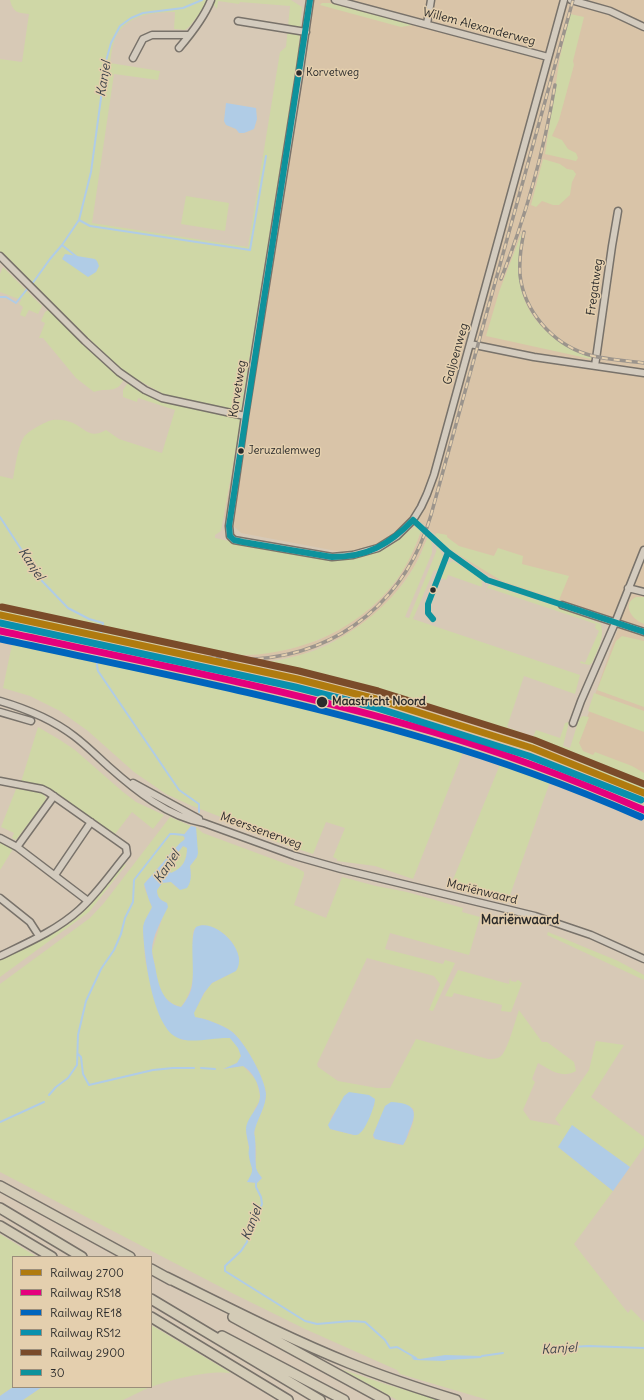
<!DOCTYPE html>
<html>
<head>
<meta charset="utf-8">
<style>
  body { margin:0 }
  #map { position:relative; width:644px; height:1400px; overflow:hidden; background:#d7c9b6; font-family:Delius,sans-serif }
  canvas { display:block }
  .legend { position:absolute; left:12px; top:1256px; width:140px; height:132px; box-sizing:border-box; background:#e4cfae; border:1px solid #9a8d7a; margin:0; padding:5px 7px; list-style:none; font-size:12px; color:#2b2b2b }
  .legend li { display:flex; align-items:center; gap:8px; height:20px }
  .legend b { width:20px; border:1px solid #9a8d7a }
</style>
</head>
<body>
<div id="map">
<canvas width="644" height="1400"></canvas>
<ul class="legend">
<li><b style="height:5px;background:#b07b0f"></b>Railway 2700</li>
<li><b style="height:5px;background:#e5007d"></b>Railway RS18</li>
<li><b style="height:5px;background:#0065bd"></b>Railway RE18</li>
<li><b style="height:5px;background:#0990ad"></b>Railway RS12</li>
<li><b style="height:5px;background:#7a4b2a"></b>Railway 2900</li>
<li><b style="height:5px;background:#0d929c"></b>30</li>
</ul>
</div>
<script>
const ctx = document.querySelector('canvas').getContext('2d');
ctx.lineJoin = 'round';
function fill(path, color) { ctx.fillStyle = color; ctx.fill(path, 'evenodd'); }
function trace(path, color, width, dash) { ctx.strokeStyle = color; ctx.lineWidth = width; ctx.lineCap = dash ? 'butt' : 'round'; ctx.setLineDash(dash || []); ctx.stroke(path); }
function drawText(font, color, halo, rows, align = 'center') {
  ctx.font = font + ' Delius,sans-serif'; ctx.lineWidth = 3; ctx.setLineDash([]); ctx.textBaseline = 'middle'; ctx.strokeStyle = halo; ctx.fillStyle = color; for (const [text, x, y, turn = 0] of rows) {
    ctx.save(); ctx.translate(x, y); ctx.rotate((+turn || 0) * Math.PI / 180); ctx.textAlign = isNaN(turn) ? turn : align; if (halo) ctx.strokeText(text, 0, 0); ctx.fillText(text, 0, 0); ctx.restore();
  }
}
const built = new Path2D(`
  M314 0H644V818L551 779 423 736 224 690 139 665 0 634V611L196 652 232 655H250L290 649 319 640 340 629 373 606 396 581 416 545 421 531 429 535 414 567 397 591 379 611 359 626 342 637 301 655 248 664 314 678 425 707 573 758 621 620 503 583 485 574 450 549 437 536 412 515 402 528 383 542 365 549 347 553 241 533 224 517Z`);
const green = new Path2D(`
  M10 0H208L207 4 189 27 185 30 174 29 175 12C151 12 124 15 114 41 112 48 111 56 110 63L160 71 158 80 114 74 92 223 248 247 280 52 286 47 290 6 240 2 239 4 218 1 217 9 214 5V0H291L302 7 298 55 241 411 218 408 165 395 129 375 110 359 0 252V59L22 62 29 14C17 13 13 12 10 0Z
  M322 3H329L413 25 401 27 320 5Z
  M570 14 584 17 573 61 574 65 559 120 552 136 562 140 568 149 576 153 578 158 576 161 545 154 560 57Z
  M543 159 560 164 567 169 573 170 576 174 572 182 570 195 559 205H553L542 201 536 207 531 205Z
  M186 196 229 203 225 231 181 224Z
  M522 232C520 245 518 258 519 272 521 318 552 341 591 357V359L486 336 499 292Z
  M3 267 42 306 38 314 29 310 25 317 20 315 23 307 19 304 21 300 0 292V274Z
  M48 310H50L124 378C118 395 106 387 94 392L76 378 43 338H39L45 323 41 321 45 312Z
  M131 383 144 392 241 417 242 425 240 426 221 531 215 535V538L266 549 330 560H345L366 556 389 547 415 526 421 531C415 548 406 568 395 582 364 622 318 646 269 653 262 654 254 655 247 655 211 656 175 648 140 641 93 631 47 621 0 611V476L13 479C15 469 18 445 24 437 28 431 45 422 52 420 59 419 67 420 73 423 87 430 90 439 106 430L119 439 162 453 175 410 138 398 137 402 123 397V390L127 384Z
  M437 533 447 535V537L459 546 494 556 498 548 523 556 522 564 569 576 559 600 502 581 459 555 447 547 435 535Z
  M428 537C433 541 432 547 432 553L405 617 409 618 436 552 437 545 443 556 437 571 434 570 413 619 580 675 575 694 524 676 507 727 533 737 536 730 560 738 565 723 569 722 563 746 570 748 579 719 583 716 589 717 579 743 583 751 593 755 595 752 632 766 644 773V790L583 764 572 758 500 732 425 707 314 678 246 663C264 663 283 660 300 655 343 644 392 606 414 567 420 558 423 547 428 537Z
  M453 561 482 579V587L448 575 446 580 441 578 447 564Z
  M490 585 556 606 601 624C605 638 597 651 592 663L589 665 580 663 581 661 585 663 599 631 595 628 596 624 488 588 486 593 488 586Z
  M636 597H644V624C632 620 621 604 636 597Z
  M622 636 644 641V707L597 690 616 641Z
  M12 644 81 659 87 654 106 663 388 727 423 736 464 750 413 879 375 866 337 861V859L333 857 345 828 326 822 313 854 274 841 231 821 190 805 166 794 134 772 88 731 60 711 30 696 3 688Z
  M594 693 644 711V732L588 711Z
  M38 727 60 740 75 750 123 792 136 802 164 815 153 829 132 812 115 834 45 786 21 782Z
  M501 762 551 779 509 898 450 887Z
  M16 789 39 791 46 797 45 801 16 840 12 838 14 833 1 827Z
  M170 817 191 826 184 834V840L173 850 153 874 146 881 144 887 152 907 145 921 143 929 145 959 153 996 165 1026 182 1040H190L220 1037 230 1038C235 1042 246 1056 238 1062 234 1065 228 1067 223 1069L243 1066 256 1080 260 1095 259 1102 255 1108 246 1131 249 1148V1157L253 1168 252 1174 247 1182 257 1183 262 1178C260 1176 258 1173 257 1171 254 1164 257 1156 256 1149 256 1143 253 1135 255 1128 258 1118 266 1105 266 1094 265 1078 243 1039 231 1031 223 1025 204 1018 194 1017L193 1013 208 987 212 983 228 975 239 958C234 939 221 928 202 925L194 929C192 936 193 942 193 948 194 970 195 989 181 1007L173 1004 164 997 159 988 152 951 167 903C160 900 157 897 157 890L162 883 171 882 176 887 182 889 191 877 190 866 197 857V846L196 827 203 833 297 868 304 872V875L294 905 326 918 342 877 376 886 407 892 463 908 462 912 480 917 469 955 390 933 385 949 443 964 445 960 455 963 433 1011 429 1010 440 984 434 976 367 958 317 1064 318 1067 338 1081 377 1088H390L416 1039 488 1059C493 1059 499 1059 502 1055 509 1046 515 1021 519 1010L542 1042H547L574 1062 576 1071C561 1079 551 1070 538 1063L532 1079 535 1082 523 1110 530 1120 561 1126 555 1119 589 1070 596 1041 624 1045 591 1097 644 1137V1147L630 1167 572 1126 558 1147 613 1191 574 1244 628 1313 631 1309 644 1322V1400H488L400 1374 397 1370 305 1329 234 1294 0 1172V984L90 918 104 903ZM375 1104 357 1134 354 1135 330 1129 331 1117 337 1109ZM413 1108C417 1118 409 1137 403 1145H399L373 1138V1135L381 1116Z
  M0 842 13 849 0 870Z
  M183 846 187 848C187 860 183 868 171 873L167 871 171 862Z
  M123 863 126 865 89 912 0 977V960C24 948 57 934 78 917 95 902 109 881 123 863Z
  M548 932 618 961 644 975V980L547 935Z
  M458 970 509 984 510 978 511 981 516 982 517 980 520 981V982L522 983 511 1012 501 1011 502 1005 454 993 452 997 445 996Z
  M0 1234 37 1257H13V1387L0 1396Z
  M151 1325 231 1373C210 1370 171 1379 151 1387Z
  M341 1369 385 1384 440 1400H397Z
  M42 1387H150L123 1400H23Z`);
const water = new Path2D(`
  M226 103 256 108 257 119 254 129 244 133H239L236 129 226 125 224 121Z
  M65 254 95 259 97 261 99 266 96 272 88 277 62 259Z
  M191 826 196 827 198 853 197 857 190 866C191 874 192 881 187 888L180 890 171 882 162 883 157 890C157 897 160 900 167 903L168 907C162 919 152 937 152 950 152 955 154 961 155 966 158 982 161 1003 181 1007 186 1001 191 993 192 985 195 970 189 936 196 927 215 917 250 952 236 971L212 983 204 993 194 1013 195 1017C204 1018 223 1025 231 1031 244 1040 265 1078 266 1094 266 1106 258 1118 255 1129 254 1132 254 1134 255 1137 256 1147 255 1158 256 1168 257 1172 260 1175 262 1178L257 1183 247 1182C256 1167 251 1171 249 1156 248 1153 249 1150 249 1147 248 1141 246 1135 246 1129 247 1116 261 1107 260 1095 259 1084 253 1072 243 1066L223 1069 237 1063 241 1056 238 1048 230 1038C214 1037 189 1045 176 1037 152 1024 144 954 143 929 143 921 149 914 152 907L149 900 144 884 180 843 184 840 185 838 183 836ZM183 846 187 848C187 860 183 868 171 873L168 870 171 862Z
  M349 1092 369 1095 375 1099C375 1106 366 1129 360 1133 358 1135 357 1135 354 1135L330 1129 328 1125 344 1096Z
  M391 1102C414 1103 419 1110 409 1131 407 1136 406 1141 403 1145L375 1139 373 1135 385 1106Z
  M572 1125 630 1167 613 1191 558 1147Z
  M445 1355 483 1356 481 1358 447 1360 444 1361 414 1360 411 1357 420 1359Z
  M13 1387H42L23 1400H0V1396Z`);
const stream = new Path2D(`
  M79 220 90 226 250 250 266 156
  M62 245 77 257
  M32 284 50 259 62 245 79 220 91 172 106 61 111 43 120 26 131 18 143 13 183 8 202 0
  M0 297H6L16 303 28 288
  M0 517 42 581 68 608 89 619 103 623C101 639 94 655 98 671L179 790 199 804V812
  M78 1054 81 1057 83 1074 89 1085 153 1070 173 1068H194
  M201 1068 215 1069
  M49 1095 56 1087 68 1078 77 1065 78 1035 86 1001 101 969 114 950 121 934 125 918 133 902 134 880 170 834H174L184 835
  M0 1122 44 1102
  M256 1180V1187L261 1197 262 1204 250 1229 247 1242 241 1251 225 1266V1271L305 1321 317 1324 351 1321 365 1322 385 1340 390 1348 397 1347 416 1358
  M557 1348 588 1346 644 1348
  M482 1356 503 1353`);
const minor = new Path2D(`
  M310 0 299 76 245 416 229 526 230 536 234 540 332 557 353 555 378 548 397 536 413 520 421 507 427 494 434 475 564 0
  M335 0 548 57
  M571 0 610 11 644 27
  M238 21 306 32
  M427 24 431 0
  M179 48C191 34 204 18 211 0
  M133 58 143 39 152 35H189
  M0 256 85 341 119 372 145 390 162 398 245 416
  M470 344 534 357 644 373
  M595 366 612 246 618 211
  M628 588 644 592
  M562 605 644 632
  M0 701C27 709 52 719 74 736 86 745 97 756 108 766 135 790 168 817 204 823L295 856 341 869 535 916 591 935 644 959
  M0 712 31 721
  M573 723 581 701 615 623 644 550
  M0 781 42 789 48 792 126 847 127 854C111 873 97 894 79 910 57 930 27 943 0 956
  M133 783 199 819
  M0 838 17 847 88 901
  M17 847 54 796
  M55 875 91 822
  M0 898 30 922 39 936`);
const highway = new Path2D(`
  M0 1186 130 1257
  M0 1208 82 1257
  M0 1226 52 1257
  M151 1269 171 1280
  M166 1277C227 1307 287 1338 349 1363 384 1377 420 1389 456 1400
  M151 1299 320 1400
  M151 1317 288 1400
  M233 1317 385 1400
  M222 1336 344 1400`);
const rail = new Path2D(`
  M524 232C521 246 519 261 520 275 524 311 552 343 586 354 604 360 625 360 644 363
  M501 279C526 216 544 151 555 85
  M174 653C201 657 228 661 255 659 342 653 407 598 431 515L573 0`);
const bus1 = new Path2D(`
  M413 520 448 552 487 580 644 632
  M230 536 229 526 310 0
  M230 536 234 540 243 542 332 557C367 557 389 545 413 520
  M433 619 428 613V604L448 552`);
const rail1 = new Path2D(`
  M0 615 297 679 376 699 532 748 644 793`);
const rail2 = new Path2D(`
  M0 631C145 662 291 690 433 732 505 753 575 780 644 810`);
const rail3 = new Path2D(`
  M0 639C144 670 289 698 430 740 502 761 572 787 641 817`);
const rail4 = new Path2D(`
  M0 623 295 687 374 707 529 756 641 800`);
const rail5 = new Path2D(`
  M2 607 299 671 378 691 534 740 644 784`);
const markers = [
  [299,73,3.5,"#2b2b2b"],
  [241,451,3.5,"#2b2b2b"],
  [433,590,3.5,"#2b2b2b"],
  [322,702,6,"#2b2b2b"]
];
const busNames = [
  ["Korvetweg",306,73],
  ["Jeruzalemweg",248,451]
];
const streetNames = [
  ["Willem Alexanderweg",479,27,15],
  ["Fregatweg",595,287,-82],
  ["Galjoenweg",456,354,-74],
  ["Korvetweg",238,389,-81],
  ["Meerssenerweg",261,831,20],
  ["Mariënwaard",482,892,14]
];
const stopNames = [
  ["Maastricht Noord",332,702]
];
const waterNames = [
  ["Kanjel",104,79,-81],
  ["Kanjel",31,564,56],
  ["Kanjel",167,867,-56],
  ["Kanjel",252,1223,-69],
  ["Kanjel",559,1349,-4]
];
const neighbourhoodNames = [
  ["Mariënwaard",520,920]
];
fill(built, '#d9c4a8');
fill(green, '#cfd7a6');
fill(water, '#b0cce6');
trace(stream, '#b0cce6', 2);
trace(minor, '#78726a', 9);
trace(highway, '#78726a', 12);
trace(minor, '#d3cbbe', 6);
trace(highway, '#d3cbb6', 9);
trace(rail, '#9b948c', 3.5);
trace(rail, '#e4cfae', 2, [6]);
trace(bus1, '#0d929c', 6);
trace(rail1, '#b07b0f', 7);
trace(rail2, '#e5007d', 7);
trace(rail3, '#0065bd', 7);
trace(rail4, '#0990ad', 7);
trace(rail5, '#7a4b2a', 7);
for (const [x, y, r, color] of markers) { const dot = new Path2D(); dot.arc(x, y, r, 0, 2 * Math.PI); ctx.fillStyle = color; ctx.fill(dot); trace(dot, '#e4cfae', 1.5); }
drawText('11px', '#2b2b2b', '#e4cfae', busNames, 'left');
drawText('12px', '#2b2b2b', '#e4cfae', streetNames);
drawText('bold 12px', '#2b2b2b', '#e4cfae', stopNames, 'left');
drawText('italic 13px', '#3c434a', '#e4cfae', waterNames);
drawText('bold 13px', '#2b2b2b', '#e4cfae', neighbourhoodNames);
</script>
</body>
</html>
